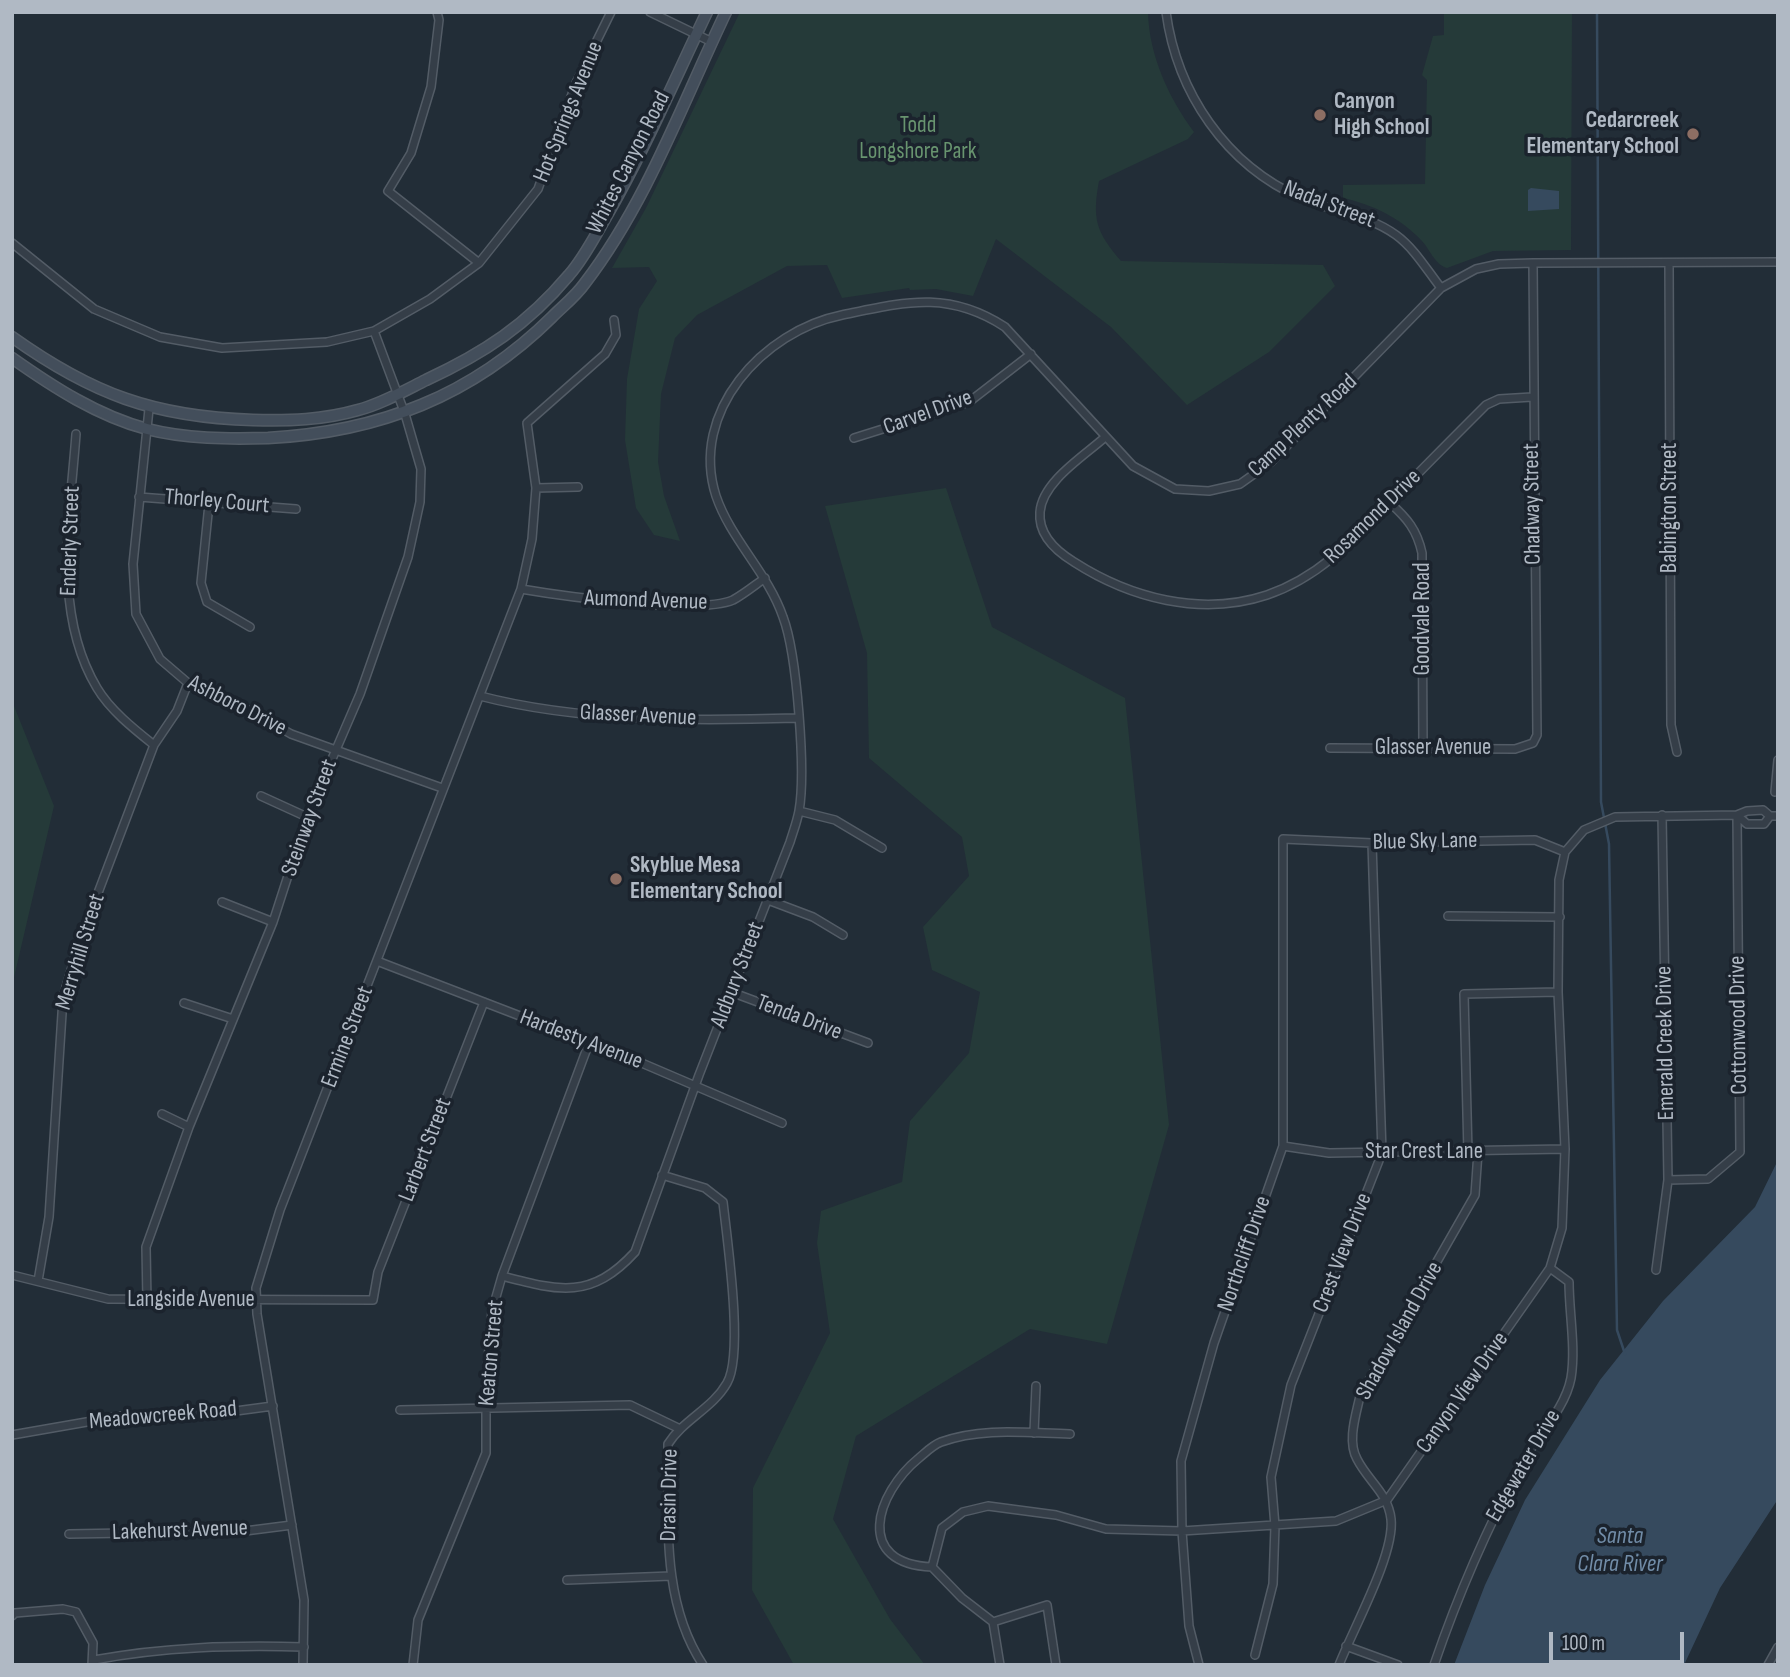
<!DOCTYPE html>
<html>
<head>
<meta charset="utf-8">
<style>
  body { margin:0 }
  #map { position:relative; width:1790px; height:1677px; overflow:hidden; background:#222d37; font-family:"Sofia Sans Condensed",sans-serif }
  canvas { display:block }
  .frame { position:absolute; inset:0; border:14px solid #b0b9c4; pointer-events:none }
  .scale { position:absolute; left:1549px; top:1632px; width:135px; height:32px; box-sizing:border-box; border:4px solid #b0b9c4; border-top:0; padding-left:9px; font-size:21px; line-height:24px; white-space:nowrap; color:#b0b9c4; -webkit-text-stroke:5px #1b232d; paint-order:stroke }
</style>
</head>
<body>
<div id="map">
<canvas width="1790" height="1677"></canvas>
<div class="frame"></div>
<div class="scale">100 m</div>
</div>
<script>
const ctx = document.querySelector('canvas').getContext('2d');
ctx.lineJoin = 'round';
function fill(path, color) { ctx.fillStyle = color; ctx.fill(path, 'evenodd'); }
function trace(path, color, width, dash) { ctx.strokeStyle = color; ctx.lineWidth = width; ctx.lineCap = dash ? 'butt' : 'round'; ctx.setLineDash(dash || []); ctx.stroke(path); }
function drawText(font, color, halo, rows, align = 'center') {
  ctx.font = font + ' "Sofia Sans Condensed",sans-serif'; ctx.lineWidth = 7; ctx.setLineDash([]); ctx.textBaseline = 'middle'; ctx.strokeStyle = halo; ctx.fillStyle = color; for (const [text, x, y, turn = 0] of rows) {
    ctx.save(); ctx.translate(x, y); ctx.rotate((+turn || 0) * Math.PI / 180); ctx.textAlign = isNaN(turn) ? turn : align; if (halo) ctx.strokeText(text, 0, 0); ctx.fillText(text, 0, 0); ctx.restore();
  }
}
const green = new Path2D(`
  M740 12H1148C1149 56 1169 98 1194 132L1188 139 1099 181C1092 219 1096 232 1121 261L1323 265 1335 286 1269 352 1187 405 1111 327 996 239 973 296 936 289 910 290 909 288 842 298 827 265 787 266 697 315 675 338 661 394 658 462 664 496 680 541 654 535 636 508 625 440 627 379 639 309 657 281 649 267 612 268 646 208Z
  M1444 12H1572L1571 250 1493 251 1447 268C1434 264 1430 249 1421 240 1399 217 1373 205 1343 198V185L1425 184 1427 80 1422 75 1433 36 1444 35Z
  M946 488 992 627 1125 698 1169 1125 1107 1344 1030 1329 856 1436 833 1519 890 1619 925 1665H794L752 1590 753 1488 830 1333 817 1243 821 1211 902 1182 910 1121 969 1053 980 992 932 970 923 927 969 876 962 837 869 758 867 653 825 506Z
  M12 701 54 806 12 986Z`);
const water = new Path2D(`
  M1531 188 1559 191V209L1528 211V190Z
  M1778 1160V1499L1720 1588 1684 1665H1454L1485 1585 1525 1500 1600 1380 1663 1301 1755 1207Z`);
const stream = new Path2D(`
  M1597 12 1601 802 1609 844 1617 1330 1625 1354`);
const street = new Path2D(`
  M437 12 439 20 431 87 411 153 388 191 479 263
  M650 12 712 42
  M1166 12C1177 93 1226 165 1301 198 1333 212 1367 214 1396 235 1414 248 1427 270 1441 288
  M12 243 94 309 160 337 222 348 327 342 374 331 430 299 479 263 538 189 576 83 611 12
  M1669 263 1671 725 1677 752
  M149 409 133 564 136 614 160 659 188 683 253 712 291 734 442 788
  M76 434C70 517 52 613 97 688 110 710 134 729 154 745
  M854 438 969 402 1031 354
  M1104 438C1084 456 1042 482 1040 512 1038 535 1056 551 1074 562 1130 598 1201 617 1267 595 1321 577 1358 535 1396 496 1426 465 1456 435 1486 405L1499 399 1532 397
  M536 488 578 487
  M139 497 296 509
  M1390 503C1407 518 1417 530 1422 553L1423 747
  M209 504 201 583 207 602 250 627
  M521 589C562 596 699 615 733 600 744 594 755 585 765 578
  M480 696C580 722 694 721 797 718
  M1330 748 1515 749 1533 743 1537 735 1533 263
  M1775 792 1778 760
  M261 796 307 817
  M799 811 835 820 882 848
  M1770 816 1764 824H1747L1737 815 1747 811 1763 810 1770 816H1778
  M768 900 813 917 843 935
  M222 902 273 922
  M1448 916 1560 917
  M377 961 637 1061 782 1123
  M731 992 868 1043
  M184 1003 233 1019
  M162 1114 189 1127
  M1283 1146 1329 1153 1565 1149
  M1468 1153 1464 994 1558 992
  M662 1175 705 1188 723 1202C727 1239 744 1354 727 1383 713 1408 683 1420 668 1444 669 1518 660 1600 703 1665
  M1656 1270 1668 1180 1662 815
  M12 1275 108 1299 373 1300 378 1272 484 1002
  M502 1276C559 1291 591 1300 635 1252L699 1075 790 842C793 832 797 822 799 811 806 772 797 654 783 617 768 573 731 540 716 496 689 412 763 331 842 315 905 302 948 290 1005 327L1133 466 1175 489 1209 491 1240 484 1271 462 1441 288 1476 269 1499 264 1533 263 1778 262
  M38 1281 49 1217 63 998 79 943 154 745 177 711 188 683
  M147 1301 146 1247 189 1127 273 922 307 817 360 694 408 557 420 502 421 469 405 414 374 331
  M400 1410 630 1405 678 1428
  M1034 1433 1036 1386
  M12 1435 121 1416 206 1415 273 1406
  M69 1534 245 1531 292 1525
  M932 1567C854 1564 875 1494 919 1458 926 1452 933 1445 941 1442 982 1427 1026 1433 1070 1434
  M567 1580 671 1576
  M12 1616 15 1613 63 1609 76 1612 93 1643 92 1665
  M993 1622 1047 1605 1056 1665
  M1346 1646 1398 1665
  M1255 1655 1273 1584 1275 1526 1271 1477 1291 1385 1382 1153 1372 843
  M94 1660C164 1647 232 1645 304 1647
  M303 1665 304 1600 257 1314 256 1288 280 1210 521 589 532 539 536 488 527 423 605 354 616 335 614 320
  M413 1665 418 1620 486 1453V1385L492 1311 502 1276 589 1043
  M1000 1665 993 1622 962 1598 932 1567 942 1528 963 1512 988 1506 1056 1515 1106 1529 1182 1531 1336 1521 1387 1500 1550 1268 1562 1228 1565 1149 1558 992 1559 880 1565 852 1584 830 1615 817 1737 815 1740 1152 1708 1179 1668 1180
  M1199 1665 1189 1626 1182 1531 1181 1461 1214 1343 1283 1146V839L1372 843 1535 840 1565 852
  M1339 1665C1353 1629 1395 1554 1391 1519 1388 1493 1368 1481 1357 1459 1347 1441 1356 1415 1360 1396L1475 1195 1478 1152
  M1434 1665C1458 1595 1486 1530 1521 1465 1536 1437 1565 1410 1571 1378 1576 1348 1569 1312 1569 1282L1550 1268
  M1768 1665 1778 1647`);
const secondary = new Path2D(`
  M12 337C92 394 154 417 253 420 289 421 323 420 358 410 381 404 404 391 426 380 484 353 527 325 569 275 584 258 595 236 606 217 644 151 674 81 707 12
  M12 358C53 387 98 416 147 429 186 439 228 439 268 438 379 432 472 396 552 317 563 306 576 296 585 283 647 202 682 104 726 12`);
const markers = [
  [1320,115,7,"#8d6e63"],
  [1693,134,7,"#8d6e63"],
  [616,879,7,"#8d6e63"]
];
const poiNames = [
  ["Canyon",1334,102],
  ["High School",1334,128],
  ["Cedarcreek",1679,121,"right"],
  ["Elementary School",1679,147,"right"],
  ["Skyblue Mesa",630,866],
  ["Elementary School",630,892]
];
const streetNames = [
  ["Hot Springs Avenue",569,112,-68],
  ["Whites Canyon Road",629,163,-63],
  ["Nadal Street",1329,205,21],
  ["Carvel Drive",928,413,-20],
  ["Camp Plenty Road",1303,426,-43],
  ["Thorley Court",217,502,5],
  ["Chadway Street",1533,504,-91],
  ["Babington Street",1670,508,-90],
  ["Rosamond Drive",1373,517,-44],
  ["Enderly Street",71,541,-88],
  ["Aumond Avenue",646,601,2],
  ["Goodvale Road",1423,619,-90],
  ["Ashboro Drive",237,706,27],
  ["Glasser Avenue",638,716,3],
  ["Glasser Avenue",1433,748],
  ["Steinway Street",310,818,-70],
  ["Blue Sky Lane",1425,842,-1],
  ["Merryhill Street",81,952,-73],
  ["Aldbury Street",738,975,-69],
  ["Tenda Drive",799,1018,21],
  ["Cottonwood Drive",1739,1025,-91],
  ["Ermine Street",348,1037,-69],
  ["Hardesty Avenue",581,1040,21],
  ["Emerald Creek Drive",1666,1043,-91],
  ["Larbert Street",426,1150,-69],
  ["Star Crest Lane",1424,1152],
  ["Crest View Drive",1343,1253,-69],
  ["Northcliff Drive",1245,1254,-71],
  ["Langside Avenue",191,1300],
  ["Shadow Island Drive",1400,1331,-61],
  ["Keaton Street",492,1353,-85],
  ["Canyon View Drive",1463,1393,-55],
  ["Meadowcreek Road",163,1416,-5],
  ["Edgewater Drive",1524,1466,-60],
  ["Drasin Drive",670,1495,-89],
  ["Lakehurst Avenue",180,1531,-2]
];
const parkNames = [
  ["Todd",918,126],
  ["Longshore Park",918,152]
];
const waterNames = [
  ["Santa",1620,1537],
  ["Clara River",1620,1565]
];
fill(green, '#253a39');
fill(water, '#364a5e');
trace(stream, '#364a5e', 2.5);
trace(street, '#535c66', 10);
trace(secondary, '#535c66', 13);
trace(street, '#353e48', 7);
trace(secondary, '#434e5b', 10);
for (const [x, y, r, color] of markers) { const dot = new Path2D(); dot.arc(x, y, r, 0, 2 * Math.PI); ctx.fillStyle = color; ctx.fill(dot); trace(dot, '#1b232d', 2.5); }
drawText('bold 23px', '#b0b9c4', '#1b232d', poiNames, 'left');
drawText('23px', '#b0b9c4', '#1b232d', streetNames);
drawText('23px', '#68946f', '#1b232d', parkNames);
drawText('italic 24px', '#718ca7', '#1b232d', waterNames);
</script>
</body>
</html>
